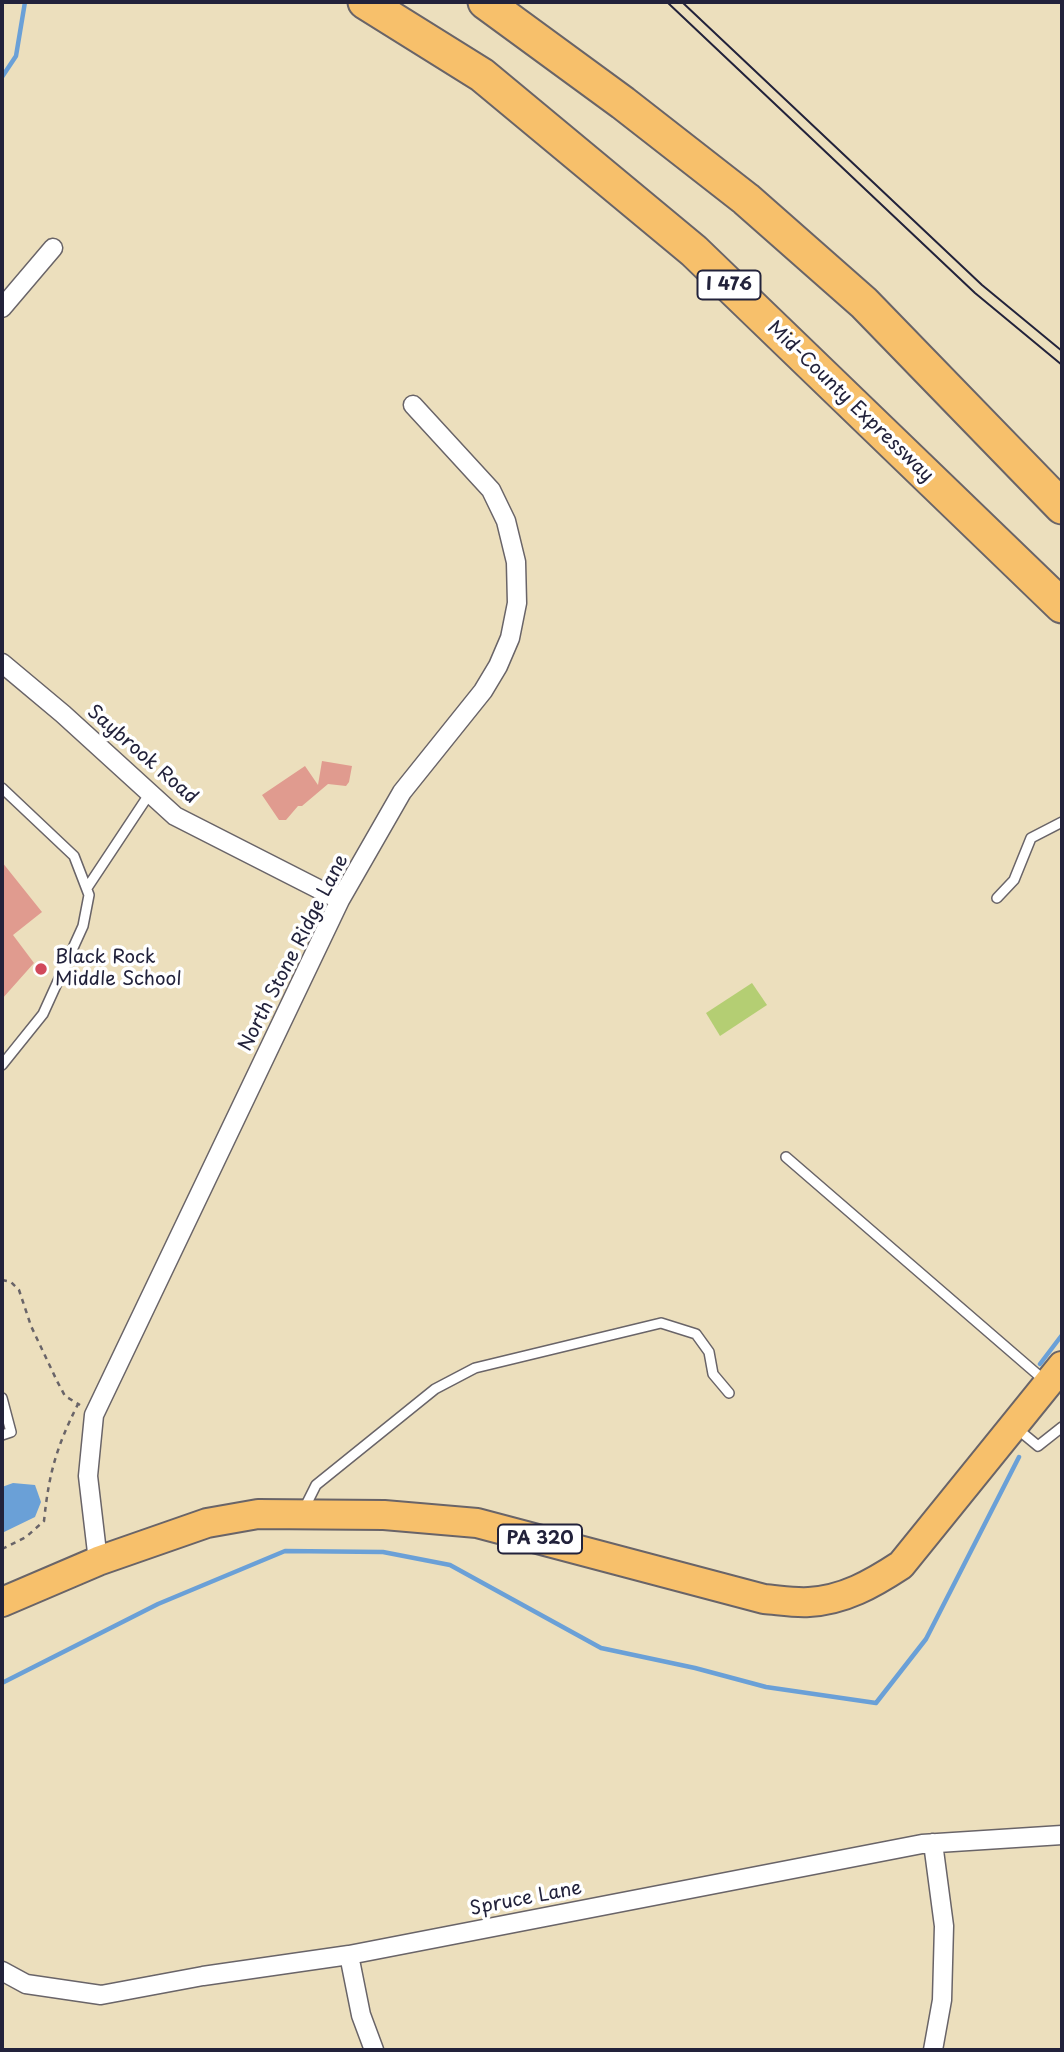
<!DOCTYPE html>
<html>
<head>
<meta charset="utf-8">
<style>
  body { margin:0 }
  #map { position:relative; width:1064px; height:2052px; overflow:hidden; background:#ecdfbd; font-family:"Playpen Sans",sans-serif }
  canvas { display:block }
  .frame { position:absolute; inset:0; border:4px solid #22223b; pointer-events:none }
</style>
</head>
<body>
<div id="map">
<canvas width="1064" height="2052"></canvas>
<div class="frame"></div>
</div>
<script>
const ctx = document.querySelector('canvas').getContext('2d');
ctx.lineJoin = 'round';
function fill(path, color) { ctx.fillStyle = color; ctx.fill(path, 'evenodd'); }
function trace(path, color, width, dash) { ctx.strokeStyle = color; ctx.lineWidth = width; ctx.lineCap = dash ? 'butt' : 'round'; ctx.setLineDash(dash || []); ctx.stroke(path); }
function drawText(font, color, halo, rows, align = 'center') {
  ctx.font = font + ' "Playpen Sans",sans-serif'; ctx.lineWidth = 7; ctx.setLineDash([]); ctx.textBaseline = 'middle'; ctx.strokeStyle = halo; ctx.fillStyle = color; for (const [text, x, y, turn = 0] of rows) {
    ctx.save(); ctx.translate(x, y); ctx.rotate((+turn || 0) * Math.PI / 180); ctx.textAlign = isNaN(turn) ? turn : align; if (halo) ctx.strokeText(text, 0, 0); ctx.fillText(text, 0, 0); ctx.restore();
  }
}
const green = new Path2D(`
  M752 983 767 1005 720 1036 706 1013Z`);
const water = new Path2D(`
  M13 1483 35 1485 41 1502 35 1517 2 1533V1487Z`);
const stream = new Path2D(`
  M2 77 16 56 25 2
  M1040 1364 1062 1335
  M2 1683 158 1604 285 1551 383 1552 450 1565 601 1648 695 1668 766 1687 876 1703 926 1639 1019 1457`);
const building = new Path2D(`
  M322 761 352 766 349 782 346 786 328 784 302 806H298L286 820H279L262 795 305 766 318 785Z
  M2 862 42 912 13 935 34 963 2 999Z`);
const path = new Path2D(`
  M2 1280 11 1282 19 1290 31 1326 57 1381 65 1396 80 1405
  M2 1549 26 1537 44 1521C49 1473 56 1448 78 1404`);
const lane = new Path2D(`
  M2 788 74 856 89 895 83 926 43 1014 2 1065
  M87 888 150 793
  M997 898 1014 880 1031 838 1062 822
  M786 1157 1044 1380
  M2 1398 11 1432 2 1435
  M1015 1427 1038 1446 1062 1427
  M304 1509 316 1485 435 1389 475 1368 661 1323 696 1334 709 1352 713 1374 729 1393`);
const street = new Path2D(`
  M2 308 53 248
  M2 663 63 714 175 816 340 900
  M98 1561 88 1476 94 1415 340 900 402 792 483 691 498 666 510 638 517 603 516 562 506 521 491 490 413 405
  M933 1843 944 1926 942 2000 933 2050
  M349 1955 361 2015 374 2050
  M2 1971 26 1984 101 1995 203 1976 349 1955 922 1844 1062 1835`);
const primary = new Path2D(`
  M2 1602 98 1561 207 1523 258 1514 384 1515 477 1523 764 1599C778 1600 794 1603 809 1602 844 1600 872 1584 901 1565L1062 1366`);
const highway = new Path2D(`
  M365 2 482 75 694 251 1062 606
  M485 2 623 103 746 199 864 303 1062 507`);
const tram = new Path2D(`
  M667 2 975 293 1062 365
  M682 2 982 285 1062 351`);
const markers = [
  [41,969,7,"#d1495b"]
];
const shields = [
  [729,285,63],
  [540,1539,84]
];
const shieldNames = [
  ["I 476",729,285],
  ["PA 320",540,1539]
];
const streetNames = [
  ["Mid-County Expressway",850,402,44],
  ["Saybrook Road",142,755,41],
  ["North Stone Ridge Lane",294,953,-63],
  ["Spruce Lane",526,1899,-11]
];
const poiNames = [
  ["Black Rock",55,958],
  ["Middle School",55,980]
];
fill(green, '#b4ce73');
fill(water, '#6aa0d7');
trace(stream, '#6aa0d7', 4.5);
fill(building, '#e09b8f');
trace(lane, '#696468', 12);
trace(street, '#696468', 21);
trace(primary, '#696468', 32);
trace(highway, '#696468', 37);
trace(path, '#696468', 2.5, [5, 5]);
trace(lane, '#fff', 9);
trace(street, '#fff', 18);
trace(primary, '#f7c06b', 28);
trace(highway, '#f7c06b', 33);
trace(tram, '#22223b', 2);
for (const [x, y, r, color] of markers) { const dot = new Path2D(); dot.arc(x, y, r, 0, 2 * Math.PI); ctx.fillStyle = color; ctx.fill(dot); trace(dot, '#fff', 2.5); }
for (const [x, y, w] of shields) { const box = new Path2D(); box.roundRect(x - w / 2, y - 14.5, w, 29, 5); ctx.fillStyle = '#fff'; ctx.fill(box); trace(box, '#22223b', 2); }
drawText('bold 18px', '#22223b', null, shieldNames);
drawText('19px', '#22223b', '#fff', streetNames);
drawText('19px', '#22223b', '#fff', poiNames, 'left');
</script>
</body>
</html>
